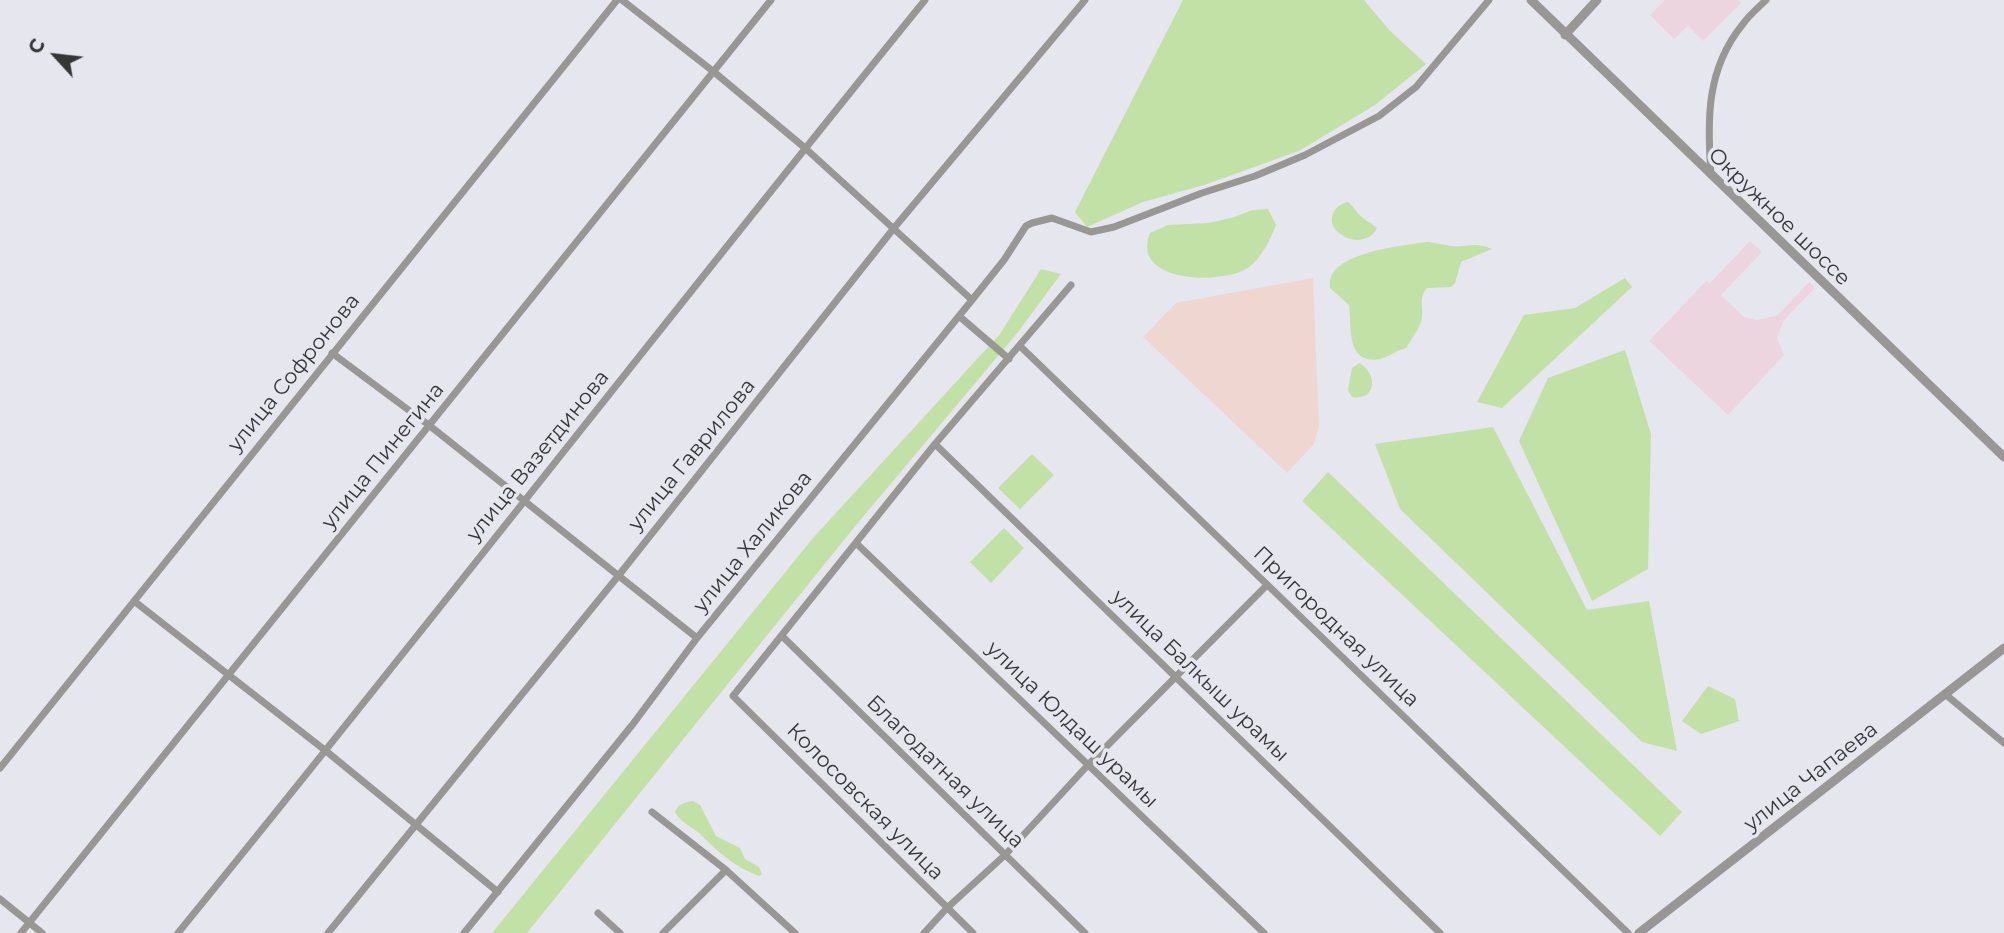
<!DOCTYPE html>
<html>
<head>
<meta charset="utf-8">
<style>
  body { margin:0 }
  #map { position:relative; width:2004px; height:933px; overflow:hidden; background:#e6e6ee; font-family:Montserrat,sans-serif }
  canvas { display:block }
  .north { position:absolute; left:21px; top:21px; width:70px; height:70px; -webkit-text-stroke:5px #e6e6ee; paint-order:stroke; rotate:297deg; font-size:19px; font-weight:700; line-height:28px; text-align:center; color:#363639 }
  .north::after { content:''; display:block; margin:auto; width:24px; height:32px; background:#363639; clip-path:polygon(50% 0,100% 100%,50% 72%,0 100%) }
</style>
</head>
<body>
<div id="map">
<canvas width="2004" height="933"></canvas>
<div class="north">С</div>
</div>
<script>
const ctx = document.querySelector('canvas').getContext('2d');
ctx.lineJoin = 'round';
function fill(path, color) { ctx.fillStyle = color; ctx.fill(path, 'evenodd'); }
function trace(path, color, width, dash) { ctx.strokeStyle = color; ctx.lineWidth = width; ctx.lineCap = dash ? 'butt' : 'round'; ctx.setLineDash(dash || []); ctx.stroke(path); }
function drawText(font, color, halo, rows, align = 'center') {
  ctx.font = font + ' Montserrat,sans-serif'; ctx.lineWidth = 7; ctx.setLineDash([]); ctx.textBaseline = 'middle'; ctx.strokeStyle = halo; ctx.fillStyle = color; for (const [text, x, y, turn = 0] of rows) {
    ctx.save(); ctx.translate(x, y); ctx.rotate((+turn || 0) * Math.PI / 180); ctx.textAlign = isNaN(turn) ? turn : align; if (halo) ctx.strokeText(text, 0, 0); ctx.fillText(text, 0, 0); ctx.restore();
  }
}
const commercial = new Path2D(`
  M1665 0H1738L1741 3 1703 41 1688 26 1674 39 1650 15Z
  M1750 241 1762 252 1721 295 1744 317 1757 320 1778 315 1809 282 1815 288 1784 320 1777 338 1784 355 1728 415 1649 341 1706 281 1710 283Z`);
const education = new Path2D(`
  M1313 278 1319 427 1314 444 1287 473 1143 337 1176 303Z`);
const green = new Path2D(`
  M1183 0H1364L1390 31 1426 64 1375 105 1299 151 1204 185 1143 202 1087 227 1075 212Z
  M1348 202C1355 207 1357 214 1363 218 1368 222 1373 224 1377 228 1370 243 1349 243 1338 232 1325 221 1334 204 1348 202Z
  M1268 209 1276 225C1270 240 1261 260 1246 269 1218 285 1130 282 1150 233L1168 225 1208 223 1231 218 1253 210Z
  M1428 242C1436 243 1443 245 1451 246 1468 248 1473 241 1492 249L1461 262 1455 283 1451 287 1427 288C1417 299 1425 309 1421 322 1418 330 1411 340 1406 348 1397 350 1389 357 1380 359 1345 365 1352 326 1349 305L1330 288C1330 287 1330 278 1331 277 1340 252 1404 245 1428 242Z
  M1041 269 1061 274 1018 332 852 530 527 933H492L813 538 1000 334Z
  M1625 278 1632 287 1502 408 1477 402 1524 315 1575 308Z
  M1625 350 1651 434 1648 569 1592 601 1519 441 1548 378Z
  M1359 363C1377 372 1378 401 1352 397L1348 390 1352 368Z
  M1493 427 1587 610 1649 601 1677 751 1642 742 1400 509 1375 444Z
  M1032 454 1054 475 1020 509 998 488Z
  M1328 472 1682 812 1660 836 1302 501Z
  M1004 528 1024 548 991 583 970 562Z
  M1708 686 1735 699 1739 721 1701 734 1682 721Z
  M693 801 700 805 716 836 740 848 745 859 759 867 762 874 759 876C736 868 717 851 700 834 691 826 681 823 675 812 678 804 685 802 693 801Z`);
const minor = new Path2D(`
  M622 0 714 72 805 148 972 300
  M1711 175C1707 120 1706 69 1743 24 1749 15 1758 8 1766 0
  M959 316 1009 359
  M1020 346 1628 933
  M332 353 430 426 697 638
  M935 444 1440 933
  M856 543 1264 933
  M134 601 326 751 498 892
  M782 636 1085 933
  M1945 694 2004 743
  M0 768 617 0
  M652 812 726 870 795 933
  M0 899 42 933
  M598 913 620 933
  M21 933 771 0
  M178 933C430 624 674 309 925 0
  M328 933 619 575 894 228 1085 0
  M464 933 633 724 697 638 972 300 1004 260 1026 226 1032 223 1052 218 1091 232 1114 227 1202 193 1255 176 1305 155 1379 116 1416 87 1489 0
  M663 933 726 870
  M924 933 947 908 1005 855 1088 765 1267 585
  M973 933 733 696 935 444 1071 285`);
const tertiary = new Path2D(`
  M1531 0 2004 457
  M1565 35 1597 0
  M1639 933 2004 648`);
const streetNames = [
  ["Окружное шоссе",1779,217,44],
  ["улица Софронова",294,373,-51],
  ["улица Гаврилова",692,455,-51],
  ["улица Пинегина",383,456,-51],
  ["улица Вазетдинова",538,456,-51],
  ["улица Халикова",753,542,-51],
  ["Пригородная улица",1336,627,44],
  ["улица Балкыш урамы",1200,676,44],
  ["улица Юлдаш урамы",1072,725,44],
  ["Благодатная улица",945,772,44],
  ["улица Чапаева",1811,777,-38],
  ["Колосовская улица",865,802,45]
];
fill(commercial, '#edd5e0');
fill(education, '#f0d6d1');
fill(green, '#c1e1a7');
trace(minor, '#999794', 7);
trace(tertiary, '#999794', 9);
drawText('21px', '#363639', '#e6e6ee', streetNames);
</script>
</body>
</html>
